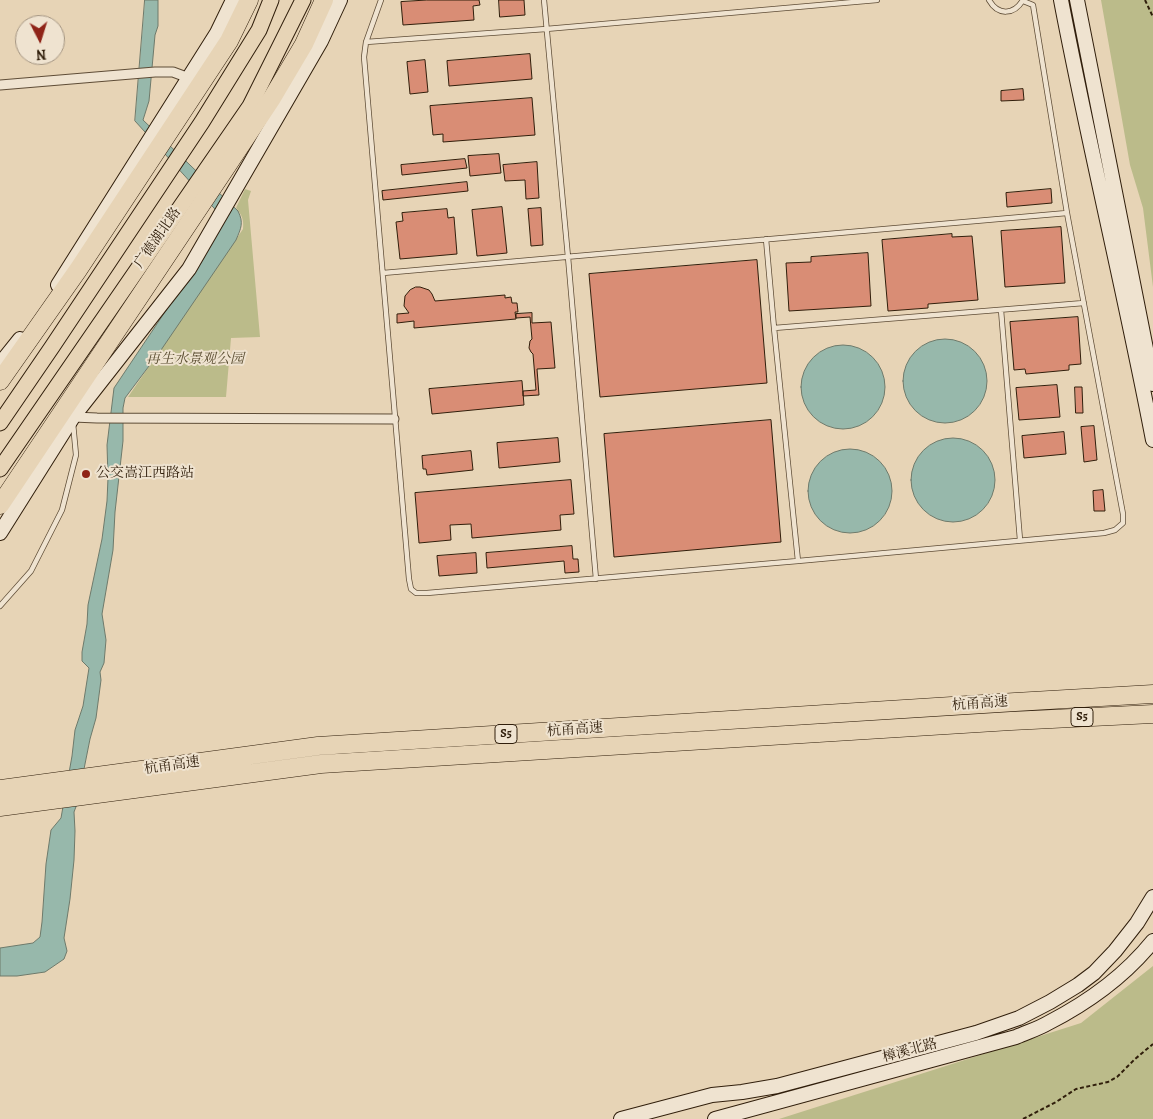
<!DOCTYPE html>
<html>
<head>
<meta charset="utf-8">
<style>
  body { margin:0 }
  #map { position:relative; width:1153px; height:1119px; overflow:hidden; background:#e7d4b6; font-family:Alegreya,serif }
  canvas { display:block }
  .north { position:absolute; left:15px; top:15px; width:50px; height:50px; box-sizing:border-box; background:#efe3d0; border:1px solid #a39481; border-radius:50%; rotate:175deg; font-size:14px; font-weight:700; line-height:20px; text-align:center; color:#301e0b }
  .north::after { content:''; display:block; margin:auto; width:18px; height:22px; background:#8f2418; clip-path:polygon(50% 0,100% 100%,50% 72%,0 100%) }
</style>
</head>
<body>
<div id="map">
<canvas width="1153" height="1119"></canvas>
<div class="north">N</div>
</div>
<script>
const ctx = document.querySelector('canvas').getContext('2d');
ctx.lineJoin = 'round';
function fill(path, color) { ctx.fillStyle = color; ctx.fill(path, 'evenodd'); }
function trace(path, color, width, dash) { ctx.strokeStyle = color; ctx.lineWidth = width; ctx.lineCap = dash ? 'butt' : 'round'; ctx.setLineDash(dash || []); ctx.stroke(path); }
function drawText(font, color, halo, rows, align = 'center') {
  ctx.font = font + ' Alegreya,"Noto Serif SC",serif'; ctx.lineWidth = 4; ctx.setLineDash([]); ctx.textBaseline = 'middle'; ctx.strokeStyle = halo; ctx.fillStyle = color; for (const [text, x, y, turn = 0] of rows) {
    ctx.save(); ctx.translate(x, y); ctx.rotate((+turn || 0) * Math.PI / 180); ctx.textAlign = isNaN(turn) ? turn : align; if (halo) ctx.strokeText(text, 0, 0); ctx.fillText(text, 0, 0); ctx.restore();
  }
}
const green = new Path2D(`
  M1101 0H1153V287L1143 208 1130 165Z
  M245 189 251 191 248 200 260 337 231 338 226 397H128L243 229C244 220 242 215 236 208Z
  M1153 966V1119H779L1081 1023Z`);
const water = new Path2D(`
  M145 0H158V26L155 35 149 101 143 120 238 211C244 223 241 228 236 240L161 350 125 398 123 408V441L115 512 113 550 102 614 106 640 104 663 100 672 101 680 96 718 90 739 77 804 74 812 75 831 74 860 70 899 64 938 67 951 64 959 45 972 17 976H0V948L33 943 40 937 42 922 46 864 51 830 61 818 72 756 75 730 83 706 89 668 82 661V652L87 624 88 605 102 539 107 501 108 478 107 445 114 388 175 297 223 218 135 121Z
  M903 381a42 42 0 1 1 84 0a42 42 0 1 1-84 0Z
  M801 387a42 42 0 1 1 84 0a42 42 0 1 1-84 0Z
  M911 480a42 42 0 1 1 84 0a42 42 0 1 1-84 0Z
  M808 491a42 42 0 1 1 84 0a42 42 0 1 1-84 0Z`);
const building = new Path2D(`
  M427 0H479L480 5 473 6 474 20 403 25 401 2Z
  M499 0H524L525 15 500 17Z
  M530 54 532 79 449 86 447 61Z
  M425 60 428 92 410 94 407 62Z
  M1023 89 1024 100 1001 101V91Z
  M532 98 535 135 443 142V134L433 135 430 106Z
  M499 154 501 173 470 176 468 156Z
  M465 159 467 168 402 175 401 165Z
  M537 162 539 198 526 199 525 180 505 181 503 165Z
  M467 182 468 191 383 200 382 191Z
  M1051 189 1052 203 1007 207 1006 193Z
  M502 207 507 253 477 256 472 210Z
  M541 208 543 245 531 246 528 209Z
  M447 209 448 218 454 217 457 254 400 259 396 222 403 221 402 213Z
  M1061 227 1065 283 1005 287 1001 231Z
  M952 234V237L972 236 978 300 928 304V308L888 311 882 240Z
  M868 253 871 306 789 311 786 263 811 262V257Z
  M757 260 767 383 600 397 589 274Z
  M416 287H420L429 290 432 294 435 301 505 295V298L511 297 512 303H517L518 312H515L516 319 414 328V321L397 323V314L409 313 404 306 405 296 410 290Z
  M532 313V323L551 322 555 368 537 369 539 395 523 396V391L536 390 533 354 531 352 529 348 530 341 532 339 530 317 516 318V314Z
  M1078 317 1081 364 1069 365V370L1026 374 1025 369 1014 370 1010 322Z
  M522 381 524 405 432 414 429 389Z
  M1057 385 1060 417 1019 420 1016 388Z
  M1075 387H1082L1083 413H1076Z
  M771 420 781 542 614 557 604 434Z
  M1094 426 1097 460 1084 462 1081 427Z
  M1064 432 1066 454 1024 458 1022 436Z
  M558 438 560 462 499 468 497 443Z
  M471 451 473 470 427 475 426 469H423L422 456Z
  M571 480 574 514 560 515 561 530 472 538 471 524 450 525 451 540 419 543 415 493Z
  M1103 490 1105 511H1094L1093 491Z
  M572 546 573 559H578L579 572 565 573 564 561 487 568 486 553Z
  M476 553 477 573 439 576 437 556Z`);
const path = new Path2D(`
  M1145 0 1153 17
  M1023 1119 1056 1102 1076 1089 1108 1082 1117 1077 1135 1059 1153 1044`);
const lane = new Path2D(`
  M381 0 366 42 364 57 409 579 411 589 416 593H427L798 561 1104 533 1115 530 1123 523V514L1067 213 1033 5 1023 1
  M544 0 568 257 596 579
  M989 0C998 16 1014 15 1023 0
  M366 42 546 29 877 0
  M766 239 774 328 798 561
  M383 273 1067 213
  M1001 310 1020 540
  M774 328 1084 303
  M0 606 31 571 62 510 76 455 73 423`);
const street = new Path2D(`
  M0 85 155 72H173L189 78
  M73 417 97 418 394 419`);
const secondary = new Path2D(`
  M1061 0C1089 147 1125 293 1153 440
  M1077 0 1153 384
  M58 285 217 33 233 0
  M0 364 20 339
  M0 533 73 417 189 269 321 41 340 0
  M621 1119 712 1095 742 1092 777 1086 976 1033 1019 1018 1050 1002 1078 985 1094 973 1115 951 1137 923 1153 897
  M715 1119 1016 1037C1027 1032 1038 1029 1048 1023 1089 1002 1124 977 1153 941`);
const primary = new Path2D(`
  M0 423 52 347 202 122 259 30 271 0
  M0 469 250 106 303 0`);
const highway = new Path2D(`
  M0 381 78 270 229 41 249 0
  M0 505 227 166 272 98 304 44 324 0
  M0 789 318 746 1015 702 1153 694
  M0 807 321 764 1011 721 1153 714`);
const markers = [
  [86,474,5,"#8f2418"]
];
const shields = [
  [1082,717,22],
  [506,734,22]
];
const shieldNames = [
  ["S5",1082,717],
  ["S5",506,734]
];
const streetNames = [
  ["广德湖北路",158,238,-55],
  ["杭甬高速",980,704,-4],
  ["杭甬高速",575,730,-4],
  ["杭甬高速",172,766,-8],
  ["樟溪北路",910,1051,-15]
];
const parkNames = [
  ["再生水景观公园",195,360]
];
const poiNames = [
  ["公交嵩江西路站",96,474]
];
fill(green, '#bbbb8a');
fill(water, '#97b8ab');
trace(water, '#6e7a6b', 1);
fill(building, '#d98d75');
trace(building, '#301e0b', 1);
trace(lane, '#5e4c36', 6);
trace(street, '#5e4c36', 11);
trace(secondary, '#301e0b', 16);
trace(primary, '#301e0b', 17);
trace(highway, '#301e0b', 19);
trace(path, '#301e0b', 2, [4, 2.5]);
trace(lane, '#efe3d0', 4.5);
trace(street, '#efe3d0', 9);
trace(secondary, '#efe3d0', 14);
trace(primary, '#e7d4b6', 15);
trace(highway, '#e7d4b6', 18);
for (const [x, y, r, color] of markers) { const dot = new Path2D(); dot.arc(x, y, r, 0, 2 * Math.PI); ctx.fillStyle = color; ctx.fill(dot); trace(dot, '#efe3d0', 2); }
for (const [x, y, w] of shields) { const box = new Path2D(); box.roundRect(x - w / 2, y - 9.5, w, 19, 4); ctx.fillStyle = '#efe3d0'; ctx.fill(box); trace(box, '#301e0b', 1); }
drawText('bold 12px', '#301e0b', null, shieldNames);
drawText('14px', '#301e0b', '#efe3d0', streetNames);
drawText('italic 14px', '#5a4d31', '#efe3d0', parkNames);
drawText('14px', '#301e0b', '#efe3d0', poiNames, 'left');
</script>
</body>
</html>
